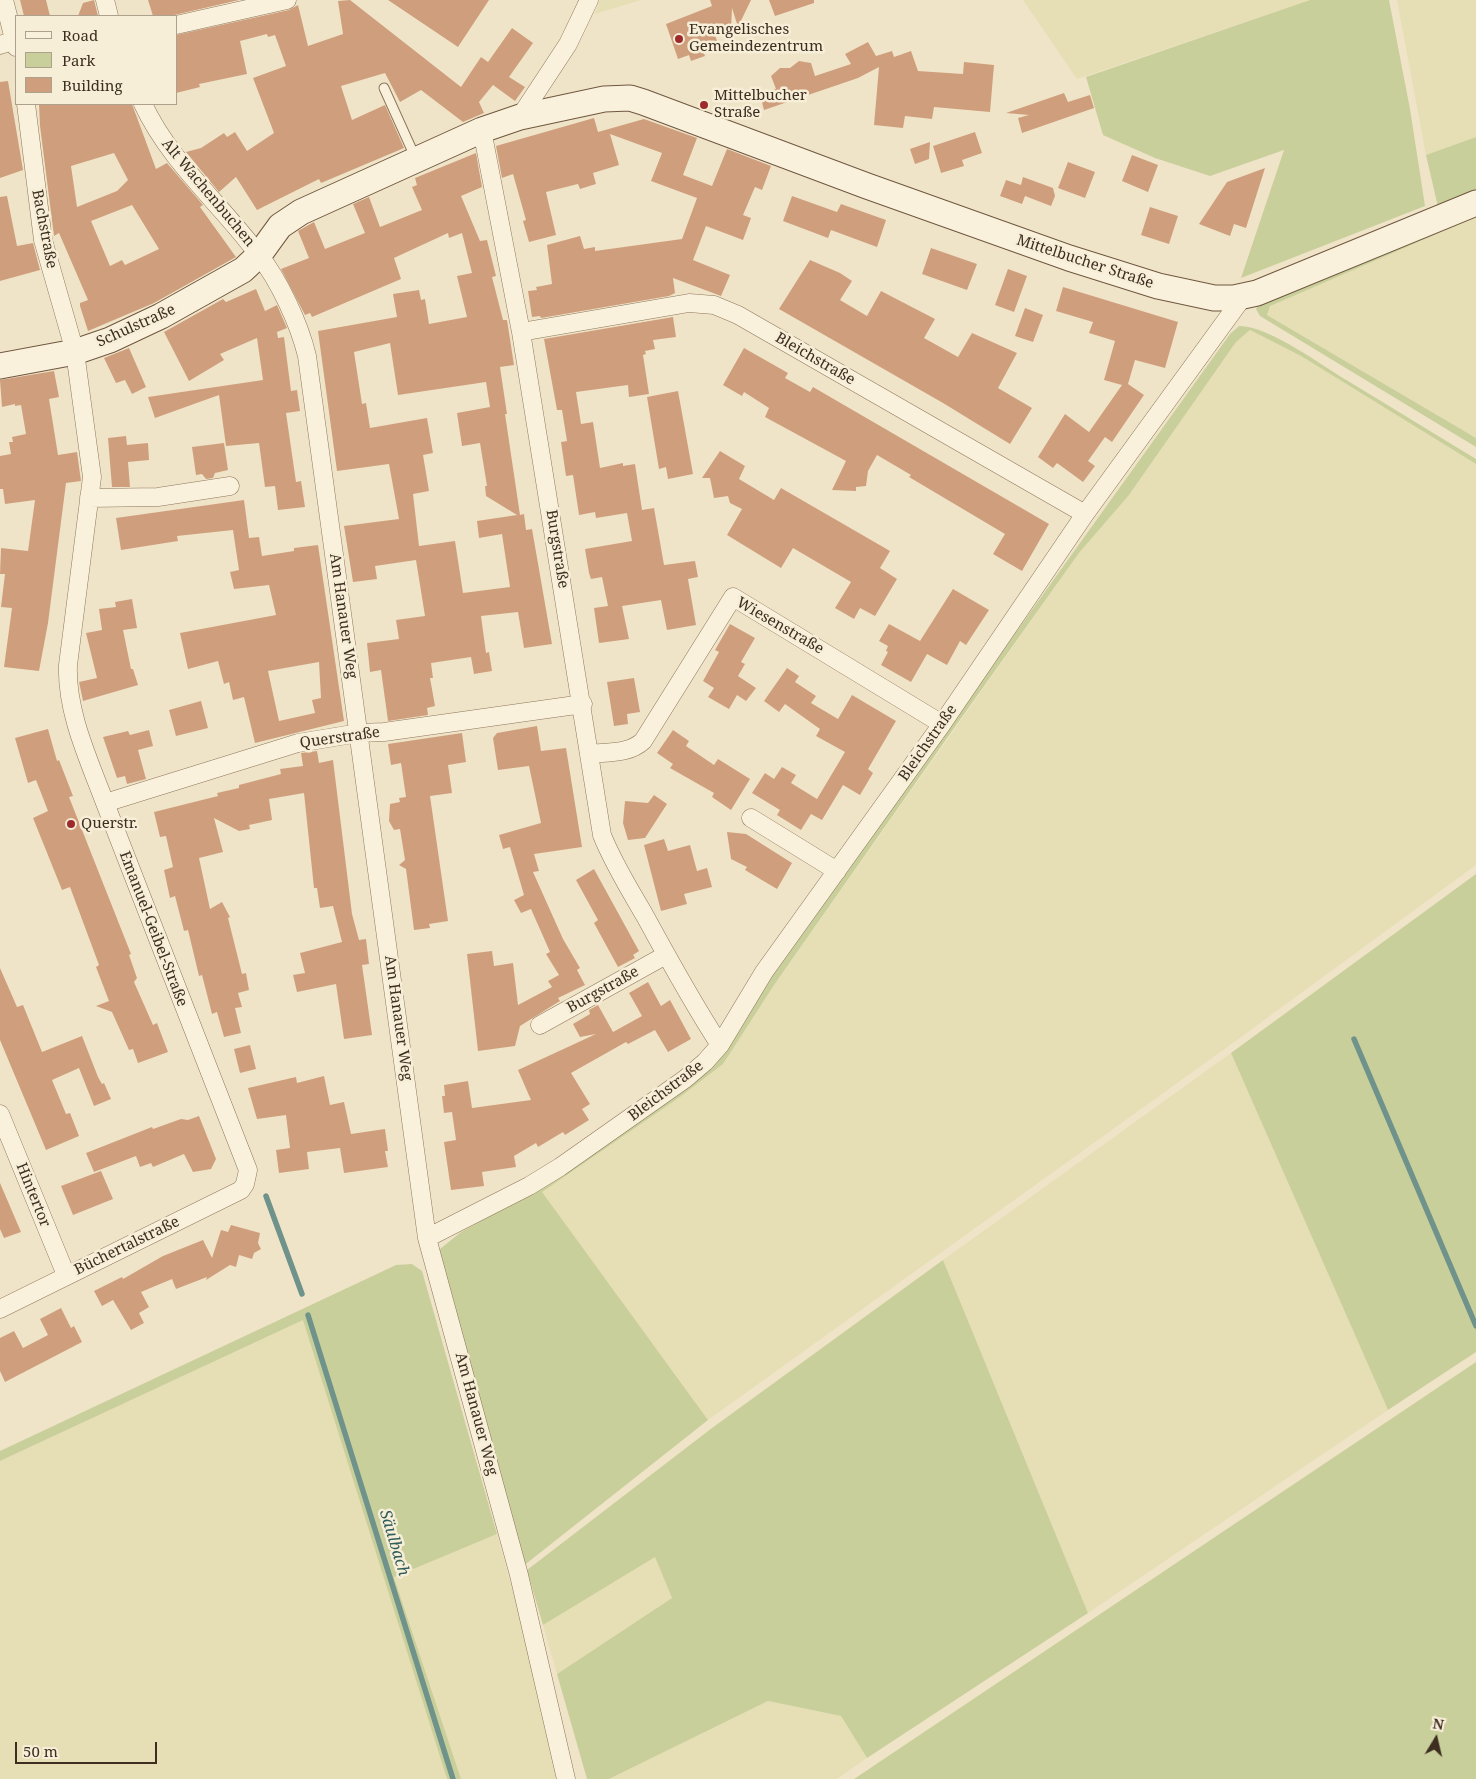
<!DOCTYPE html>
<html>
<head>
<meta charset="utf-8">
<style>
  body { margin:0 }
  #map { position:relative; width:1476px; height:1779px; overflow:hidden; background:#f0e4c8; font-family:"Noto Serif",serif }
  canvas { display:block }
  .legend { position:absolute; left:15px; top:15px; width:162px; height:90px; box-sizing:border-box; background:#f7eed8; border:1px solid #ada18e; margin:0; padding:6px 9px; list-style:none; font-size:15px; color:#3d2e20 }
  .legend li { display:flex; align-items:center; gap:10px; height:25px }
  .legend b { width:25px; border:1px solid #ada18e }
  .north { position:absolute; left:1411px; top:1714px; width:50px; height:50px; -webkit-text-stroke:4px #f7eed8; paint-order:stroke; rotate:9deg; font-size:14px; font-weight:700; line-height:20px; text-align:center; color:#3d2e20 }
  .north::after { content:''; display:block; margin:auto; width:18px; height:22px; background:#3d2e20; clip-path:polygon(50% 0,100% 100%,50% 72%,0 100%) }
  .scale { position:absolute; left:15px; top:1742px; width:142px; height:22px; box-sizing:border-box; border:2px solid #3d2e20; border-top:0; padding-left:6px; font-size:15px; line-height:18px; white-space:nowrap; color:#3d2e20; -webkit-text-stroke:4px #f7eed8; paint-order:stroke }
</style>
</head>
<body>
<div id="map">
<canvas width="1476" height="1779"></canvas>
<ul class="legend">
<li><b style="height:6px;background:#faf1dc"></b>Road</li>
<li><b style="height:14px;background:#c9cf9b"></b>Park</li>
<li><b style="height:14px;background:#cf9f7d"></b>Building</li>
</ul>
<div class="north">N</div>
<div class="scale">50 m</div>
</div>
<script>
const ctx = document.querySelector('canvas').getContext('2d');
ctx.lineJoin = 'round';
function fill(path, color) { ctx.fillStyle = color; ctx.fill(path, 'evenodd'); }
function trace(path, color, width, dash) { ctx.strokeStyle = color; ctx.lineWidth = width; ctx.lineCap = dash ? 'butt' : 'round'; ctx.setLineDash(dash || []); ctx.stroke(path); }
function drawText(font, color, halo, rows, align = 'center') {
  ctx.font = font + ' "Noto Serif",serif'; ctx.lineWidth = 5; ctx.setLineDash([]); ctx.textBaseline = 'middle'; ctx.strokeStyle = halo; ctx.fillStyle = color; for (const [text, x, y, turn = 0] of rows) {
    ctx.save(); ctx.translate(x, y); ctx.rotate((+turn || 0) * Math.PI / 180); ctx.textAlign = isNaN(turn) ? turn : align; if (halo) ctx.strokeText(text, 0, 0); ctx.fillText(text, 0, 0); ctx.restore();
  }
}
const farmland = new Path2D(`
  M600 0H641L595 14Z
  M1023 0H1310L1077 79Z
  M1397 0H1476V137L1426 155Z
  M1476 217V438L1267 315 1269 306Z
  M1250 330 1301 356 1476 464V865L1226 1048 708 1420 541 1192 680 1097 723 1064 774 985 1079 553 1129 495 1236 342Z
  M1231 1053 1388 1410 1088 1613 943 1260Z
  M304 1319 447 1779H0V1461Z
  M497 1534 564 1779H461L394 1576Z
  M655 1556 672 1598 557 1674 543 1625Z
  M768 1701 841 1716 867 1758 837 1779H609Z`);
const green = new Path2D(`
  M1310 0H1389L1410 109 1425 206 1241 278 1284 150 1210 176 1155 158 1103 135 1086 77Z
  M1476 137V191L1438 207 1426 155Z
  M1476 211V217L1270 306 1267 315 1476 438V447L1260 316 1256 309 1259 302Z
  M1239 326C1267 325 1323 366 1348 381 1391 407 1433 433 1476 459V464L1301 356 1250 330 1236 342 1129 495 1079 553 952 731 774 985 723 1064 680 1097 542 1192 708 1420 522 1567 435 1253 461 1232 539 1189 693 1082 1230 334Z
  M1476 874V1352L1388 1410 1231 1053Z
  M943 1260 1088 1613 867 1758 841 1716 768 1701 609 1779H587L557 1674 672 1598 655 1557 543 1625 527 1570 712 1428Z
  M412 1264 422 1271 497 1534 394 1577 461 1779H447L303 1320 0 1461V1451L396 1265Z
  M1476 1362V1779H854Z`);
const stream = new Path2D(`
  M1354 1039 1476 1326
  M266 1196 302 1294
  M308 1315 453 1779`);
const building = new Path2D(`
  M20 0H46L50 16H24Z
  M94 0 98 16H78L83 3Z
  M148 0H239L170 16H153Z
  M350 0 461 87 481 57 488 62 512 28 533 43 509 77 525 87 515 101 493 85 479 102 484 113 463 122 421 90 400 102 385 73 341 86 352 120 385 105 404 148 321 183 319 179 257 210 236 177 219 192 186 152 201 148 224 133 227 137 235 132 247 151 274 133 253 78 286 66 275 35 268 37 267 34 240 41 247 74 199 84 200 87 176 93V35L289 10 298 5 308 46 343 34 338 1Z
  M388 0H489L458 47Z
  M710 0H751L738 27 732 8 731 29 715 35 717 41 712 42 714 48 703 51 705 56 691 61 689 55 678 59 666 24 712 6Z
  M769 0H814V3L775 16Z
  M868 42 876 56 892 51 894 57 911 51 918 71 963 74 964 62 994 65 990 112 934 107 932 119 905 116 903 128 874 125 879 67 858 78 764 110 760 94 776 89 771 76 780 68H790L799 61 811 63 815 76 851 64 845 54Z
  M8 81 23 170 0 178V82Z
  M1064 93 1068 102 1090 95 1094 108 1022 133 1018 118 1029 115 1006 113Z
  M39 104H132L156 169 167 163 203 205 200 207 236 257 154 303 88 331 80 306V303L88 300 59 233 54 236 40 126ZM114 153 128 180 117 191 77 207 71 166ZM132 205 159 249 125 265 122 260 110 266 91 221Z
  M594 118 598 132 644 119 697 138 683 175 712 186 727 149 771 166 762 190 755 187 743 215 751 218 743 240 706 226 693 260 730 275 721 296 673 278 675 293 669 296 541 318 540 316 532 317 528 291 537 290 536 287 552 284 547 245 580 236 584 249 595 247V251L682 239 697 198 651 181 662 153 610 134 619 165 593 173 596 184 580 189 578 184 546 192 556 235 529 242 523 221 526 220 513 174 502 178 496 146Z
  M975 132 982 153 962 160 964 166 941 173 933 146Z
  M930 142 929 159 915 164 910 149Z
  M476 153 482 187 461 196 480 241 487 240 496 276 492 277 503 320H507L514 365 500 367 507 414H505L520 515 524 514 526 530 532 529 552 644 524 648 518 612 481 616 486 653 489 652 492 671 474 674 471 657 431 663 433 678H430L435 706 427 708 428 715 388 721 381 670 370 672 367 643 399 639 396 620 425 616 416 560 375 566 377 579 353 582 344 526 399 519 389 464 337 471 318 331 397 317 393 294 419 290 421 300 425 299 429 324 467 317 457 276 472 273 462 233 449 238 448 233 394 258 401 279 312 317 310 313 305 315 281 269 309 258 298 231 305 227 314 222 325 249 365 233 353 204 369 197 380 227 422 210 412 187 417 185 415 178ZM390 343 398 395 486 382 490 407 457 413 462 446 480 443 487 486H485L486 496 517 515 477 521 479 538 502 534 510 587 463 593 455 541 419 546 413 494 429 491 423 455 433 453 427 418 370 428 366 403 362 404 354 352Z
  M1132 155 1158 165 1148 192 1122 181Z
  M1068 162 1095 172 1085 198 1058 188Z
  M1265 168 1246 228 1234 224 1230 236 1199 224 1227 182Z
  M1023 177 1053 188 1055 196 1051 206 1025 196 1022 204 1000 196 1006 180 1021 185Z
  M7 196 17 246 33 243 40 270 0 281V197Z
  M792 196 837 212 841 204 886 220 877 247 831 230 828 238 783 221Z
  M1150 207 1178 216 1169 244 1141 235Z
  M931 248 977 264 967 290 922 274Z
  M810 260 840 273 852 281 840 300 867 316 881 291 935 319 924 338 958 357 972 333 1017 353 998 388 1032 408 1010 444 943 403 779 309Z
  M1008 269 1027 276 1014 312 995 305Z
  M1063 287 1178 322 1165 368 1135 360 1128 384 1144 395 1112 442 1105 437 1088 461 1095 466 1083 482 1057 463 1053 468 1038 457 1065 414 1089 432 1122 385 1104 380 1115 341 1089 333 1093 322 1056 311Z
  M256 289 265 311 277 305 287 328 277 332 278 338 284 337 291 391 297 390 300 411 286 413 296 482 301 481 305 507 278 510 275 486 265 487 259 443 226 446 219 395 155 418 148 397 263 380 257 338 220 354 224 360 189 381 164 332 223 299 226 302Z
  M1025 308 1043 315 1033 342 1015 336Z
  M673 317 676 337 653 340 655 349 645 351 646 354 643 355 649 394 629 397 628 385 576 392 581 424 593 422 600 468 623 463V466L635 464 642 510 654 508 664 565 695 561 698 577 688 579 696 625 667 630 661 600 622 606 629 639 599 643 594 608 608 606 602 577 591 579 589 573 585 549 632 541 627 513 596 518 595 512 579 515 573 475 566 476 561 442 567 441 562 410H557L544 339Z
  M129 348 146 387 132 394 125 380 116 383 104 358Z
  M744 348 788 373 785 378 810 392 813 387 1049 524 1022 571 993 554 1005 534 909 477 911 475 877 455 868 471 866 486 856 487V491L832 490 846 461 765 417 769 408 744 392 742 396 723 385Z
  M54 371 59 397 49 399 58 455 77 452 81 481 66 483 48 623 39 671 4 667 12 608 1 607 5 574H0L1 548 28 551 35 500 5 504 3 489H0V456L11 454 9 442H13L12 437 26 434 21 405 15 406V404L2 407 0 380Z
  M678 391 693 474 668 479 666 467 659 469 647 397Z
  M126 436 127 445 148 443 149 460 128 462 130 487H112L108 438Z
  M224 443 228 470 215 473 213 478 206 479 202 474 196 475 192 447Z
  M720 451 745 466 739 479 774 500 781 488 890 551 880 568 897 579 875 616 860 608 854 619 835 608 851 582 793 548 781 568 727 535 742 509 730 503 728 496 714 498 710 478H702Z
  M244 500 249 538 259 537 262 556 294 551V548L318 545 344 721 255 743 244 697 233 700 229 682 224 684 218 661 188 669 180 633 276 615 269 585 234 589 230 572 239 570 233 530 177 536 178 541 121 550 116 518ZM319 662 321 698 312 700 315 713 279 721 268 671Z
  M953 589 989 610 966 645 960 641 947 665 927 654 911 682 881 665 888 652 886 651 888 646 879 641 889 624 920 641Z
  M132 599 137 628 123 630 131 669H133L138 685 83 701 79 682 97 678 86 633 102 630 99 609 116 607 115 602Z
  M730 624 755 638 741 662 745 664 738 676 756 688 746 701 737 695 729 709 708 697 714 688 703 681 719 652 715 650Z
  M787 668 799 676 795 682 816 696 811 703 838 719 852 695 896 721 868 769 873 773 860 795 843 785 822 820 811 814 801 830 777 815 780 810 752 793 765 773 774 779 782 767 796 775 791 783 817 799 845 752 816 736 820 729 785 704 779 712 764 701Z
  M634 678 640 712 627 714 628 724 614 726 607 682Z
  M201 701 208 728 176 736 169 710Z
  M537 726 541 751 566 748 582 847 534 854 539 871 533 872 563 939 580 968 577 970 585 985 558 998 560 1001 520 1026 515 1046 478 1051 467 954 492 951 494 966 513 963 518 1005 552 987 548 981 559 975 546 954 550 952 531 909 521 913 514 900 524 895 510 847 503 849 499 835 541 823 529 766 498 770 493 738 497 733Z
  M48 729 57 761 59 760 73 796 69 797 131 954 129 955 137 978 134 982 153 1025 157 1023 168 1052 138 1063 133 1049 129 1050 112 1012 96 1006 109 1001 96 967 99 965 70 887 62 890 33 818 48 811 36 780 28 783 15 738Z
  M149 730 153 746 138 750 146 779 127 784 125 776 117 778 103 737 128 731 130 735Z
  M673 730 689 741 686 746 714 765 718 759 750 779 731 810 712 797 714 793 670 768 673 764 657 753Z
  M462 733 466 762 448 765 452 793 430 796 448 921 429 924 430 928 414 930 406 869 399 865 405 860 400 829 394 830 389 821 390 804 400 802 399 798 406 797 401 763 391 765 388 744Z
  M317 751 319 763 333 760 352 914 359 940 366 939 369 964 362 965 372 1035 344 1039 336 984 297 992 293 975 305 973 300 953 342 942 333 906 320 908 317 888H314L304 793 269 799 272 820 249 825 250 829 239 831 214 818 223 852 199 858 210 909 222 902 230 917 228 918 242 974 246 973 249 990 238 993 242 1007 235 1008 241 1033 224 1037 217 1012 212 1014 202 975 199 976 188 930 184 931 175 896 170 898 164 870 173 867 166 836 160 837 154 812 218 796 217 793 239 788V785L281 774 280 769 303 766 301 753Z
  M654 795 667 804 645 838 628 840 623 823 625 801 648 803Z
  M727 832 746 834 792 863 777 889 745 870 747 867 731 859Z
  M664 839 668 851 690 845 697 871 707 868 712 887 684 894 687 904 661 911 644 845Z
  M594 869 639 951 633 955 635 958 618 967 594 923 598 920 576 880Z
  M0 968 17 1007 23 1005 42 1052 82 1036 98 1077 102 1084 104 1083 111 1099 94 1106 79 1068 52 1080 66 1114 70 1113 79 1136 46 1150 0 1040Z
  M648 982 661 1006 670 1000 691 1039 668 1052 655 1030 628 1044 626 1042 571 1073 590 1104 582 1109 589 1120 565 1135 563 1132 538 1147 536 1143 514 1156 516 1167 482 1172 484 1186 451 1190 444 1142 456 1140 452 1112 444 1113 442 1096H445L444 1085 468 1081 472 1108 531 1100 518 1070 596 1034 580 1037 573 1024 590 1014 589 1010 598 1005 613 1032 642 1016 629 993Z
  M250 1045 256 1069 240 1073 234 1049Z
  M324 1076 330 1105 344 1102 351 1134 385 1129 388 1151H385L388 1167 344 1173 340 1148 307 1152 309 1169 279 1173 276 1150 290 1148 286 1115 257 1119 248 1088 296 1077 297 1083Z
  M199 1116 216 1159 211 1169 193 1172 184 1154 153 1167 151 1163 140 1167 136 1156 94 1172 86 1153 152 1127 153 1129 181 1119 188 1120Z
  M101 1171 113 1199 73 1215 61 1186Z
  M0 1183 21 1232 4 1238 0 1229Z
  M231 1225 260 1233 258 1243 261 1249 254 1253 252 1259 239 1255 236 1267 230 1265 206 1280 207 1277 176 1289 172 1279 141 1292 149 1307 139 1313 144 1323 131 1330 113 1300 102 1306 94 1291 122 1277 123 1279 163 1256 203 1240 212 1258 221 1230 228 1232Z
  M61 1308 71 1328 74 1326 82 1342 5 1382 0 1371V1338L14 1331 23 1348 48 1335 40 1319Z`);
const service = new Path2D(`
  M384 88 416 159`);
const minor = new Path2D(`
  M4 0 16 47
  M105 0 109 16
  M176 25 287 0
  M0 45 15 40
  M143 104C170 162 220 203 258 254 279 280 299 323 307 356L427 1238 519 1575 566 1779
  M520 117 568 44 589 0
  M482 130 521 332 602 835C613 863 630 890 645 916 669 960 693 1004 720 1045
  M521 332 689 303 714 305 738 315 1085 514
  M89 498 158 497 230 486
  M590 754C608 752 629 754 643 741L733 597 942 724
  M105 803 298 743 359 733 384 732 583 704
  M751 818 837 871
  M540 1025 666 955
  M0 1114 66 1275
  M427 1238 529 1186 560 1167 685 1079 705 1062 720 1045 764 972 942 724 1085 514 1243 297
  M0 1309 241 1190 245 1184 248 1170 105 803C89 760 66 712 68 665L92 477 75 352 43 240 26 104`);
const secondary = new Path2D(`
  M0 366 75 352 110 340 161 316 243 270 259 255 280 226 301 212 482 130 520 117 604 99 630 98 643 102 867 186 1069 258 1158 286 1214 298H1234L1257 293 1476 203`);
const markers = [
  [679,39,5,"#9e2a2b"],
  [704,105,5,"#9e2a2b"],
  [71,824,5,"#9e2a2b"]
];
const poiNames = [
  ["Evangelisches",689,30],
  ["Gemeindezentrum",689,47],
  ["Mittelbucher",714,96],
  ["Straße",714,113],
  ["Querstr.",81,824]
];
const streetNames = [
  ["Alt Wachenbuchen",208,193,50],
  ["Bachstraße",44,229,79],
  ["Mittelbucher Straße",1085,262,18],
  ["Schulstraße",136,326,-24],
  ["Bleichstraße",815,359,30],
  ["Burgstraße",557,549,81],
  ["Am Hanauer Weg",343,616,82],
  ["Wiesenstraße",780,626,30],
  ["Querstraße",340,738,-8],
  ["Bleichstraße",928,743,-55],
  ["Emanuel-Geibel-Straße",153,929,69],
  ["Burgstraße",603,990,-29],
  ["Am Hanauer Weg",398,1018,82],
  ["Bleichstraße",666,1091,-37],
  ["Hintertor",33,1195,68],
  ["Büchertalstraße",127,1246,-26],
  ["Am Hanauer Weg",476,1414,75]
];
const waterNames = [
  ["Säulbach",394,1543,73]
];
fill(farmland, '#e6deb5');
fill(green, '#c9cf9b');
trace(stream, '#6f938a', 5.5);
fill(building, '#cf9f7d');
trace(service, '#8d765c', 11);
trace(minor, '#8d765c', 19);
trace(secondary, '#6f573f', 27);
trace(service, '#faf1dc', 9);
trace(minor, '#faf1dc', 18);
trace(secondary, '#faf1dc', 25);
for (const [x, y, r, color] of markers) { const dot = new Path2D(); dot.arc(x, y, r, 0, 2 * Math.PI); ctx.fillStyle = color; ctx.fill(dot); trace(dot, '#f7eed8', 2); }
drawText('15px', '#3d2e20', '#f7eed8', poiNames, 'left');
drawText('15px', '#3d2e20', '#f7eed8', streetNames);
drawText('italic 16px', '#2f5d5a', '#f7eed8', waterNames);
</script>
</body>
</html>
